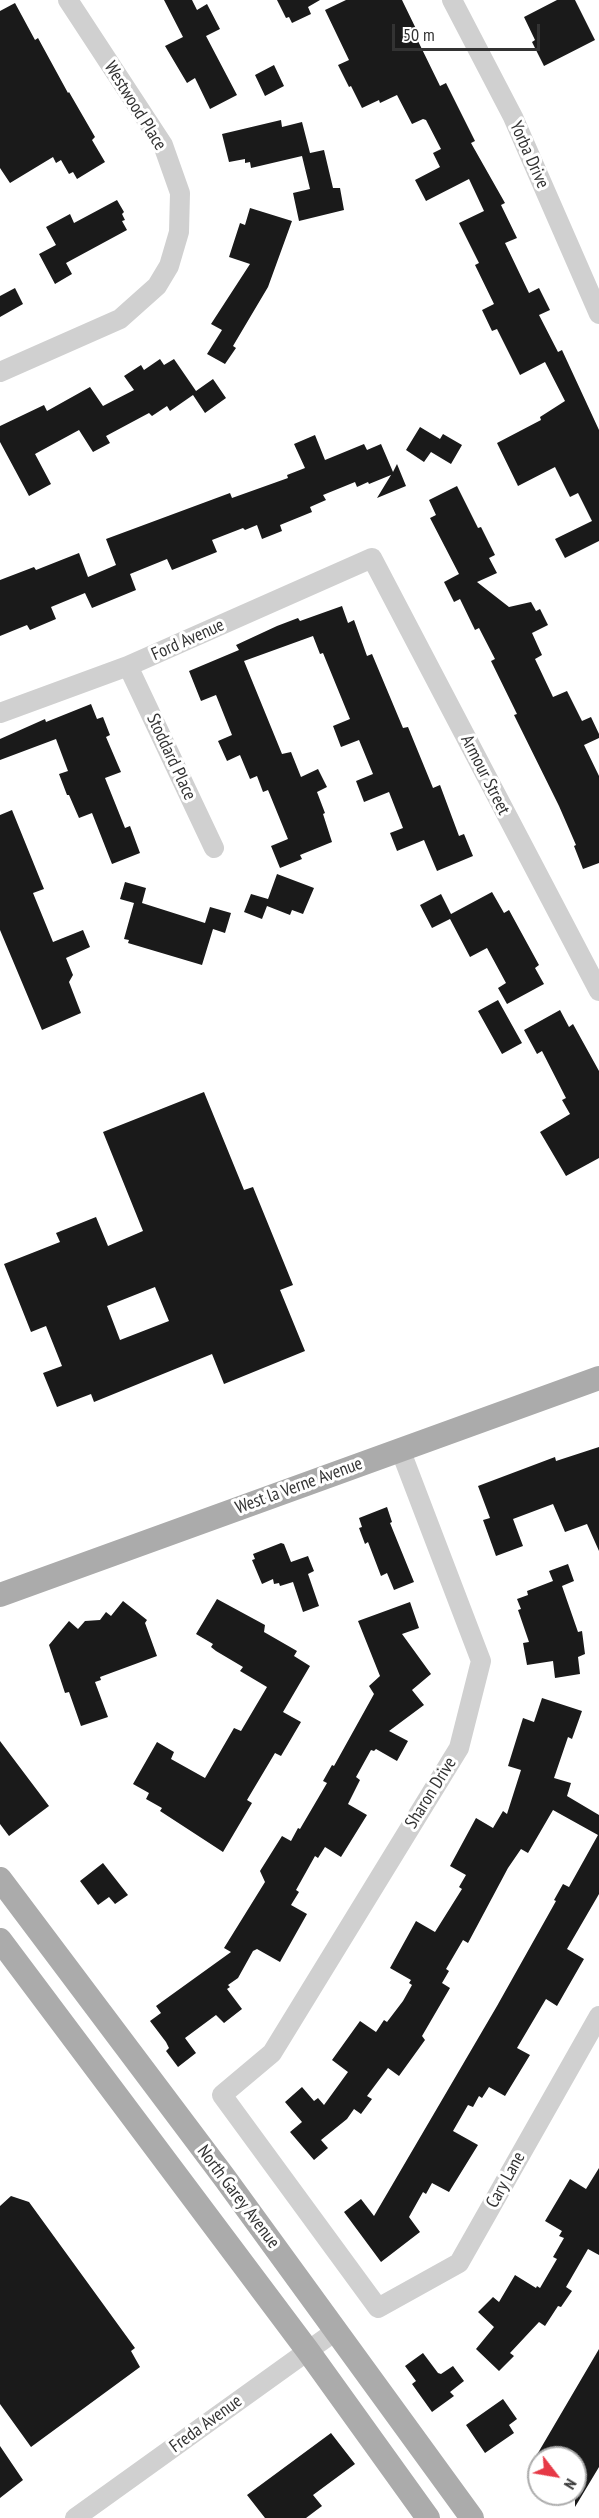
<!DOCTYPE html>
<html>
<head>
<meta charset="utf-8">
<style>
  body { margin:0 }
  #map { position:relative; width:599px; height:2518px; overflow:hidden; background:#fff; font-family:"PT Sans Narrow",sans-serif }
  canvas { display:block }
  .north { position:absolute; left:527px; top:2446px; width:60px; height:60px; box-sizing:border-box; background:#fff; border:2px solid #adadad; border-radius:50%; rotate:121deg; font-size:16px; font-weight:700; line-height:24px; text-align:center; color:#333 }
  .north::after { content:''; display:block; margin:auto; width:21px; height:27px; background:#e63946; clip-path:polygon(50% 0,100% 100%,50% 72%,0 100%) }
  .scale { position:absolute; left:392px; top:24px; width:148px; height:27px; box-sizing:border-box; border:3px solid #333; border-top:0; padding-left:8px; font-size:18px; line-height:21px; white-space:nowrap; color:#333; -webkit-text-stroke:4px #fff; paint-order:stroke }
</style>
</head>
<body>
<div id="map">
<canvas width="599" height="2518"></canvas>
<div class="north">N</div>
<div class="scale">50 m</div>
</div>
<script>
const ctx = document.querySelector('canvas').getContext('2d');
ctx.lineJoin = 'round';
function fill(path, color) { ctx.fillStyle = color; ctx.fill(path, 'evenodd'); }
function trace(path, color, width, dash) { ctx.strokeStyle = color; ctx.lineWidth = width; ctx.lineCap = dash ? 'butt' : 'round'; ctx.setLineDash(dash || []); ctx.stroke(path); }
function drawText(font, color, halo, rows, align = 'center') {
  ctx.font = font + ' "PT Sans Narrow",sans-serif'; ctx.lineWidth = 6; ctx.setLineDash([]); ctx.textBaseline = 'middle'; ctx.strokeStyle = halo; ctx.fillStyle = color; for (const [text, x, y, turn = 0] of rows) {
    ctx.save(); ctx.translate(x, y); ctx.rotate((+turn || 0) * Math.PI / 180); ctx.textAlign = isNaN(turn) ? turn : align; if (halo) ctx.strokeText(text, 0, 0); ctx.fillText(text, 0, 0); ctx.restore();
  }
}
const building = new Path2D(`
  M164 0H192L197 10 207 4 220 29 206 36 237 95 210 109 195 78 187 83 165 46 183 37Z
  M277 0H320L308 7 311 14 292 23 289 17 286 18Z
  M346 0H402L420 37 417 39 440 86 446 83 475 141 471 143 505 203 501 205 517 238 505 243 529 293 539 288 550 310 539 315 558 352 562 350 599 430V541L565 558 555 539 592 521 578 493 570 497 555 467 518 486 497 443 541 420 540 417 565 401 545 362 520 375 497 329 492 331 482 310 494 304 475 265 479 263 459 223 484 211 469 179 426 201 415 180 440 167 433 153 441 149 426 120 423 119 412 124 397 95 380 103 379 100 362 108 351 86 349 87 338 65 349 60 325 10Z
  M557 0H575L595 40 544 66 532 42 535 40 524 17Z
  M15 3 35 40 38 38 68 93 69 92 95 137 92 140 105 162 77 179 73 172 69 174 61 160 56 163 53 157 10 183 0 168V11Z
  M274 65 284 86 265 96 255 75Z
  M281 120 282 127 302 122 310 153 324 150 333 188H340L344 210 299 221 293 193 310 189 302 156 251 168 250 162 245 163V159L229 162 222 134Z
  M117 200 124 212 122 214 125 220 122 221 127 230 66 263 72 274 55 284 39 254 56 245 46 227 70 214 74 223Z
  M250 208 292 221 268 287 233 346 236 348 225 364 207 354 222 330 211 324 250 264 229 257 240 223 245 225Z
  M15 288 23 304 0 317V296Z
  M160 359 164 365 174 359 196 391 213 379 226 398 205 413 193 395 170 411 167 406 152 416 149 413 106 436 110 443 93 452 79 430 35 454 51 484 29 496 0 442V426L44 405 47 411 90 387 103 406 134 390 124 376 141 365 144 370Z
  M420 427 440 439 443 434 462 445 451 464 431 452 424 462 406 450Z
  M315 435 325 460 364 444 367 450 381 444 393 472 397 464 406 486 377 498 391 475 369 484 368 482 357 487 355 482 323 495 326 500 310 507 312 512 280 525 282 531 262 539 257 525 245 530 243 528 212 540 217 552 172 570 167 559 130 574 136 590 92 608 85 593 51 607 56 619 30 630 27 625 0 636V580L34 567 36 570 79 553 88 577 116 565 106 539 230 493 232 498 288 478 287 475 305 468 294 444Z
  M457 486 478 528 481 527 495 555 489 558 497 573 477 582 509 607 531 602 536 611 540 609 548 625 532 633 542 655 535 659 553 697 567 691 582 721 591 717 599 734V738L584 745 599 776V863L583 869 574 846 576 845 559 806 514 715 517 714 491 661 495 659 479 628 475 630 460 599 454 602 444 582 459 574 430 518 436 515 429 500Z
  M342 606 348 623 354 620 367 656 372 654 403 728 408 727 433 788 440 785 459 836 464 834 473 856 437 871 424 840 397 851 390 833 403 828 389 792 364 802 356 781 373 774 359 740 341 747 333 726 350 719 323 653 320 654 313 636 244 661 282 754 291 752 301 777 318 769 327 787 317 792 325 813 323 814 332 842 300 855 302 859 280 868 271 846 288 839 268 790 263 792 257 776 250 779 240 755 227 761 218 741 232 735 216 695 201 701 189 671 239 650 236 645 277 626 298 618 300 621Z
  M91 704 97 719 103 717 110 735 106 737 121 772 105 778 125 828 130 826 140 853 112 864 92 813 79 818 69 795H67L59 774 68 771 56 739 0 760V739L45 719 46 722Z
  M12 810 44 889 33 893 53 942 83 930 90 947 66 958 73 975 69 982 81 1013 42 1030 0 930V815Z
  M277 874 314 888 303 914 292 910 290 915 267 906 262 919 244 912 251 894 268 899Z
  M125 882 146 888 142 903 205 923 210 907 231 913 225 933 213 929 202 965 128 943 129 940 124 939 134 903 120 899Z
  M492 892 504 913 509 910 539 965 535 968 544 984 507 1004 498 988 506 983 487 948 470 957 450 919 432 928 420 905 441 894 451 914Z
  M498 1000 522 1043 502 1054 478 1011Z
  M560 1010 569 1027 573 1024 599 1071V1158L566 1176 540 1132 570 1114 562 1100 566 1098 542 1051 537 1054 524 1030Z
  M204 1092 244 1190 253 1187 293 1285 280 1290 305 1351 224 1384 212 1354 94 1402 91 1394 57 1407 43 1373 62 1366 46 1326 31 1332 4 1264 60 1242 56 1233 96 1217 108 1246 143 1231 103 1132ZM155 1287 169 1321 120 1340 107 1306Z
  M599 1447V1551L587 1524 565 1532 553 1504 513 1519 523 1546 496 1556 483 1520 490 1518 478 1486 555 1457 556 1461Z
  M387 1507 392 1522 390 1523 414 1582 394 1590 387 1573 381 1576 368 1542 365 1544 359 1528 362 1527 359 1518Z
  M281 1543 284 1544 291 1562 308 1556 314 1571 308 1574 319 1606 303 1612 293 1582 280 1586 279 1583 274 1584 273 1579 262 1584 252 1560 255 1559 253 1554Z
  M568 1564 574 1581 562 1586 578 1632 582 1631 585 1654 578 1657 580 1674 555 1678 553 1661 527 1665 523 1643 529 1642 518 1610 521 1609 517 1599 528 1595 527 1591 553 1581 549 1571Z
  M217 1599 265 1625 264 1632 297 1651 294 1656 310 1666 283 1712 301 1722 281 1756 275 1753 247 1800 252 1803 223 1852 160 1811 162 1808 146 1799 149 1793 133 1784 157 1742 174 1752 171 1759 205 1778 234 1728 241 1731 267 1687 240 1671 243 1667 216 1651 211 1647 213 1644 196 1634Z
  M123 1601 147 1620 145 1623 157 1656 100 1677 101 1680 95 1682 108 1717 81 1726 69 1692 65 1693 49 1645 69 1621 78 1629 85 1621 100 1620 106 1612 111 1616Z
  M410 1602 419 1628 402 1634 431 1674 412 1690 424 1705 389 1731 408 1741 397 1761 376 1749 374 1751 371 1750 356 1777 360 1780 348 1804 367 1815 341 1857 325 1847 318 1858 315 1856 296 1890 299 1892 291 1905 307 1914 280 1962 257 1949 253 1951 238 1978 228 1985 230 1987 227 1989 242 2009 224 2023 216 2015 185 2038 196 2053 178 2067 166 2051 169 2048 166 2042 150 2021 161 2013 156 2006 231 1952 224 1948 265 1882 260 1871 282 1836 291 1841 298 1828 300 1829 327 1783 323 1781 332 1765 334 1766 374 1694 369 1686 380 1676 358 1621Z
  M542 1698 582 1711 572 1739 568 1737 554 1778 571 1783 567 1796 599 1815V1894L567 1949 584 1959 557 2006 546 1999 517 2048 530 2055 505 2096 489 2087 482 2098 479 2096 473 2107 468 2105 453 2131 478 2145 449 2192 432 2183 426 2194 423 2192 409 2217 420 2232 381 2262 344 2212 361 2199 374 2216 497 2006 556 1901 554 1900 563 1884 569 1887 598 1835 553 1810 528 1853 521 1849 508 1868 468 1943 463 1940 446 1969 449 1971 442 1983 450 1988 422 2036 425 2040 399 2076 388 2068 367 2096 372 2099 361 2114 354 2109 347 2119 321 2140 328 2148 314 2160 290 2132 302 2122 285 2102 302 2087 314 2101 318 2098 324 2105 348 2072 332 2060 360 2021 376 2032 384 2020 387 2022 403 2001 412 1985 409 1983 411 1980 390 1968 416 1921 435 1932 462 1889 459 1887 466 1875 450 1866 476 1818 493 1828 503 1811 507 1814 521 1770 508 1766 523 1718 534 1722Z
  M0 1741 49 1806 9 1836 0 1824Z
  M103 1863 128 1895 115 1904 109 1897 98 1905 80 1881Z
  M599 2168V2255L588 2249 566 2287 572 2291 561 2307 558 2306 545 2326 539 2322 510 2353 514 2356 499 2371 476 2349 494 2327 478 2312 493 2297 499 2302 515 2275 536 2288 537 2286 540 2288 557 2259 553 2257 564 2238 559 2236 562 2231 545 2221 570 2179 586 2189Z
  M11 2196 29 2202 135 2348 131 2351 140 2367 31 2447 0 2404V2206Z
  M599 2349V2467L575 2507V2458H535Z
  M423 2353 438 2373 441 2374 453 2366 464 2381 450 2392 454 2396 432 2412 412 2384 416 2381 405 2366Z
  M503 2399 517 2419 509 2425 514 2433 485 2453 466 2425Z
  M331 2433 355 2464 313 2495 322 2506 306 2518H265L247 2495Z
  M0 2446 23 2480 0 2498Z`);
const minor = new Path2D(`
  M452 0 513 117 599 314
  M0 372 120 319 157 286 169 266 179 232 180 193 163 145 68 0
  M128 666 214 848
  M0 713 128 666 372 558 599 991
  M400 1449 481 1661 459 1748 272 2053 222 2095 378 2308 459 2263 599 2016
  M75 2518 337 2330`);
const major = new Path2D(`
  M0 1595 599 1378
  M0 1879 224 2177 472 2518
  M0 1940 308 2351 428 2518`);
const streetNames = [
  ["Westwood Place",135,106,58],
  ["Yorba Drive",529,155,66],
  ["Ford Avenue",188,640,-24],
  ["Stoddard Place",171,757,65],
  ["Armour Street",485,775,63],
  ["West la Verne Avenue",299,1486,-20],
  ["Sharon Drive",431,1793,-58],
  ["Cary Lane",506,2180,-61],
  ["North Garey Avenue",238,2197,53],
  ["Freda Avenue",206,2424,-36]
];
fill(building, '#1a1a1a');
trace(minor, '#d0d0d0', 20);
trace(major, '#ababab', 24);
drawText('18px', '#333', '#fff', streetNames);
</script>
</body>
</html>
